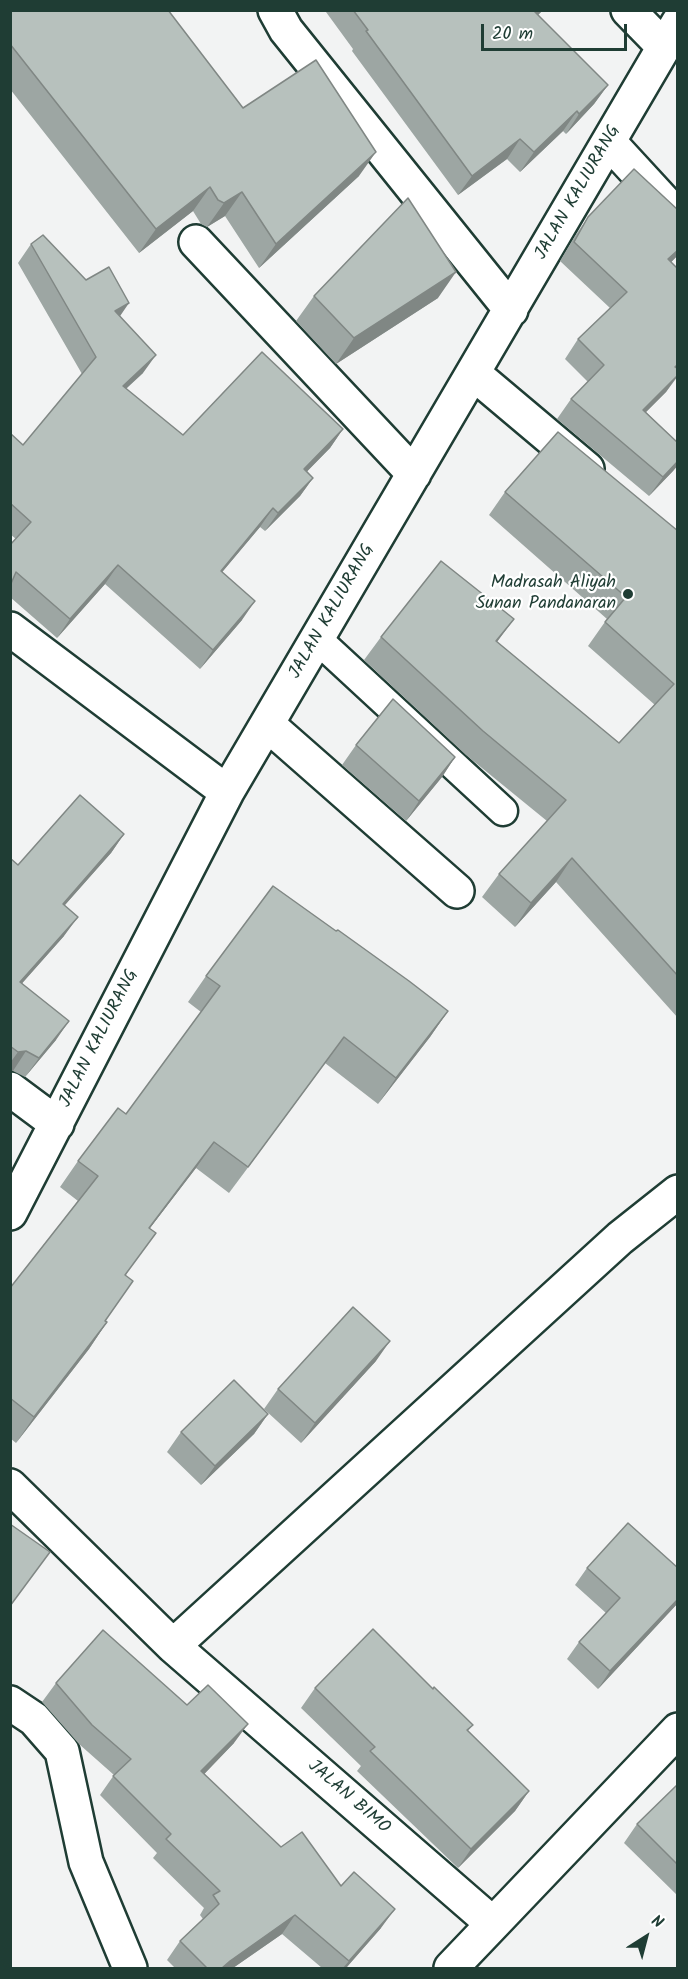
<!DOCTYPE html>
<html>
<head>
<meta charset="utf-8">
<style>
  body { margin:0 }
  #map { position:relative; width:688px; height:1979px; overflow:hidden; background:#f2f3f3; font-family:Kalam,sans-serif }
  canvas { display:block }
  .frame { position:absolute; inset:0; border:12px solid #1f3d34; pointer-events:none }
  .north { position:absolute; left:616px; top:1907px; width:60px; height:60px; -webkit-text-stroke:4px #fff; paint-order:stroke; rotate:36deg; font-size:16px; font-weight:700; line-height:24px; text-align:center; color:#1f3d34 }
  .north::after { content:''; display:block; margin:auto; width:21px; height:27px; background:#1f3d34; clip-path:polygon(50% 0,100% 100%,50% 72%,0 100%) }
  .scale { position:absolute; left:481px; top:24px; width:146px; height:27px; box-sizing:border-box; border:3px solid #1f3d34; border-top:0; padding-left:8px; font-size:18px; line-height:21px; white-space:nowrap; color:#1f3d34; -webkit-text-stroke:4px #fff; paint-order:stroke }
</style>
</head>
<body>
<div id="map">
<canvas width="688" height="1979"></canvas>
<div class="frame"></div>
<div class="north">N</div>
<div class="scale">20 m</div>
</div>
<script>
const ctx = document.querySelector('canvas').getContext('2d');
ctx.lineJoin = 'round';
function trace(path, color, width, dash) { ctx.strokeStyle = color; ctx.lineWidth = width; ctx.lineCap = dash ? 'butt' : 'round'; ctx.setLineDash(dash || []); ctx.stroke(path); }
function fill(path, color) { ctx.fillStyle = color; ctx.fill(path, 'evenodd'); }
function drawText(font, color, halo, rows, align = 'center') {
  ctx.font = font + ' Kalam,sans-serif'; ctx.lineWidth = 4.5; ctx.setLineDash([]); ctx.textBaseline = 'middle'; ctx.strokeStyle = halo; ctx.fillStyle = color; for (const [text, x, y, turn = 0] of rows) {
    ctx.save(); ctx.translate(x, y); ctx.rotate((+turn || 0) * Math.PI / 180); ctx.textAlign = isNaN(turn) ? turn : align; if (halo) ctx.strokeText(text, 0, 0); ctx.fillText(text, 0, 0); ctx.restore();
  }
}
const lane = new Path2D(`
  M317 639 503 811`);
const street = new Path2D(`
  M275 10 286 30 511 310
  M628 10 664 47
  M609 142 678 217
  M196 242 414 474
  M473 373 587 469
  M10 629 227 792
  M267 724 457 891
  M10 1089 57 1124
  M10 1213 227 792 678 23
  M10 1486 173 1646 493 1924 678 1730
  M173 1646 620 1238 678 1192
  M10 1703 34 1719 62 1751 86 1862 130 1968
  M451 1968 493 1924`);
const wall = new Path2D(`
  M10 10 243 108 359 176 259 268 225 216 207 227 201 224 193 211 139 253 10 89Z
  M327 10H543L538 15 608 85 594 104 566 134 563 131 520 172 507 159 458 195 352 51 353 49 326 12Z
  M678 210V255L671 262 678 269V376L666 392 646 412 678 443V465L673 471 649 496 557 419 571 399 588 382 565 359 578 339 610 308 560 261 575 236 588 217Z
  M31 244 120 316 143 373 126 389 183 435 343 429 330 448 307 471 313 478 300 496 265 531 260 527 222 572 242 620 200 669 105 584 57 638 10 597V545L16 539 10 534V433L23 445 82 374 18 263Z
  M314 296 438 298 336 364 296 321Z
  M505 492 678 531V1018L556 882 515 927 482 897 499 874 547 821 466 755 364 660 381 637 497 642 619 743 655 705 588 646 607 619 489 515Z
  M356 745 455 757 442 777 406 821 342 765Z
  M124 834 111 853 64 906V936L22 983 56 1040 25 1077 13 1071H10V858L18 865Z
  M336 931 448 1011 430 1037 378 1104 325 1063 229 1193 196 1168 150 1228 126 1275 105 1321 107 1322 89 1349 16 1443 10 1438V1288L78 1201 60 1187 78 1161 126 1114 201 1012 188 1002 206 976Z
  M376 1361 301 1443 264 1409 278 1389Z
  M268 1414 254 1434 201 1485 167 1452 181 1432Z
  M587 1568H678V1603L598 1689 567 1659 579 1642 606 1613 575 1585Z
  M56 1683 187 1705 234 1743 204 1774 281 1847 341 1886 381 1928 346 1968H322L282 1934 233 1968H175L167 1960 180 1941 203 1919 200 1915 204 1908 153 1858 157 1853 100 1795 114 1775 79 1744 42 1702Z
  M315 1688 433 1689 473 1725 468 1731 529 1791 515 1811 458 1868 357 1771 361 1766 301 1708Z
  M678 1784V1896L624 1843 637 1824Z`);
const shadedWall = new Path2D(`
  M536 10H543L521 32Z
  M608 85 594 104 566 134 579 114Z
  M577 111 563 131 520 172 534 152Z
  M520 139 507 159 458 195 472 176Z
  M376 152 359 176 259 268 276 244Z
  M210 187 193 211 139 253 156 229Z
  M242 192 225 216 207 227 224 203Z
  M678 250V255L655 279 668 259Z
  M456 272 438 298 336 364 354 338Z
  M129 303 116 322 115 311Z
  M156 355 143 373 109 404 123 386Z
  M678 375 666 392 629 429 643 410Z
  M343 429 330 448 291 488 304 469Z
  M678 461V465L673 471 649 496 663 477Z
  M313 478 300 496 265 531 278 513Z
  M273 508 260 527 208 589 221 571Z
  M118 565 105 584 57 638 70 619Z
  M255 601 242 620 200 669 213 650Z
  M514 619 497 642 496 641Z
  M455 757 442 777 406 821 419 801Z
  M124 834 111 853 49 923 63 904Z
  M572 858 556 882 515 927 531 903Z
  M78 917 64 936 10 997 20 982Z
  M448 1011 430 1037 378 1104 396 1078Z
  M69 1021 56 1040 25 1077 39 1058Z
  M344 1037 325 1063 229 1193 248 1167Z
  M26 1051 13 1071H10V1063L18 1052Z
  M214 1142 196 1168 130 1254 149 1228Z
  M107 1322 89 1349 16 1443 34 1417Z
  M390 1341 376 1361 301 1443 315 1423Z
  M268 1414 254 1434 201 1485 215 1466Z
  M678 1599V1603L598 1689 610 1671Z
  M248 1724 234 1743 188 1791 201 1771Z
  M529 1791 515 1811 458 1868 471 1849Z
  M395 1909 381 1928 346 1968H343L349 1961Z
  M295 1915 282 1934 233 1968H222L230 1961Z`);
const building = new Path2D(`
  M10 10H168L243 108 316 60 376 152 276 244 242 192 224 203 218 200 210 187 156 229 10 44Z
  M353 10H536L535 12 608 85 579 114 577 111 534 152 520 139 472 176 366 31 368 30Z
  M634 169 678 210V250L668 259 678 269V364L675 367 678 369V375L643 410 678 443V461L663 477 571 399 604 365 578 339 627 292 574 242 588 217Z
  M408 198 456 272 354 338 314 296Z
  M43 235 86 280 109 267 129 303 115 311 156 355 123 386 183 435 262 352 343 429 304 469 313 478 278 513 273 508 221 571 255 601 213 650 118 565 70 619 16 572 10 586V545L31 522 10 503V433L23 445 96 357 31 244Z
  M558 432 678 531V976L572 858 531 903 499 874 566 800 483 731 381 637 441 561 514 619 496 641 619 743 674 684 605 622 626 597 505 492Z
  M393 699 455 757 419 801 356 745Z
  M80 795 124 834 63 904 78 917 20 982 69 1021 39 1058 26 1051 18 1052 10 1046V858L18 865Z
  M273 886 336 931 338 930 409 981 448 1011 396 1078 344 1037 248 1167 214 1142 149 1228 156 1233 125 1275 133 1281 105 1321 107 1322 34 1417 10 1398V1288L98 1176 78 1161 118 1108 126 1114 220 986 206 976Z
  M353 1307 390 1341 315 1423 278 1389Z
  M234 1380 268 1414 215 1466 181 1432Z
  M628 1523 678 1568V1599L610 1671 579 1642 620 1598 587 1568Z
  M10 1524 50 1552 10 1606Z
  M373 1629 433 1689 434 1687 473 1725 467 1730 529 1791 471 1849 370 1751 375 1747 315 1688Z
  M103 1630 187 1705 208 1685 248 1724 201 1771 281 1847 302 1832 341 1886 354 1872 395 1909 349 1961 295 1915 230 1961 222 1968H207L180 1941 219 1904 213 1895 220 1891 166 1839 171 1834 113 1776 131 1759 92 1725 56 1683Z
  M678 1784V1865L637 1824Z`);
const markers = [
  [628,594,6,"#1f3d34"]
];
const streetNames = [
  ["JALAN KALIURANG",579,193,-60],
  ["JALAN KALIURANG",333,612,-60],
  ["JALAN KALIURANG",100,1039,-63],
  ["JALAN BIMO",348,1798,41]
];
const poiNames = [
  ["Madrasah Aliyah",616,584],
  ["Sunan Pandanaran",616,605]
];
trace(lane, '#1f3d34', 33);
trace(street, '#1f3d34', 38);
trace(lane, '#fff', 28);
trace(street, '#fff', 33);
fill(wall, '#9da6a3');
fill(shadedWall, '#808784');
fill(building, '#b7c1bd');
trace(building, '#808784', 1.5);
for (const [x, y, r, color] of markers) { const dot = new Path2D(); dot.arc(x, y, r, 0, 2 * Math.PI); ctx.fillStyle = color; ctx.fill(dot); trace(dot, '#fff', 2); }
drawText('18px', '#1f3d34', '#fff', streetNames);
drawText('18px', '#1f3d34', '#fff', poiNames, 'right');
</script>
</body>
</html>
